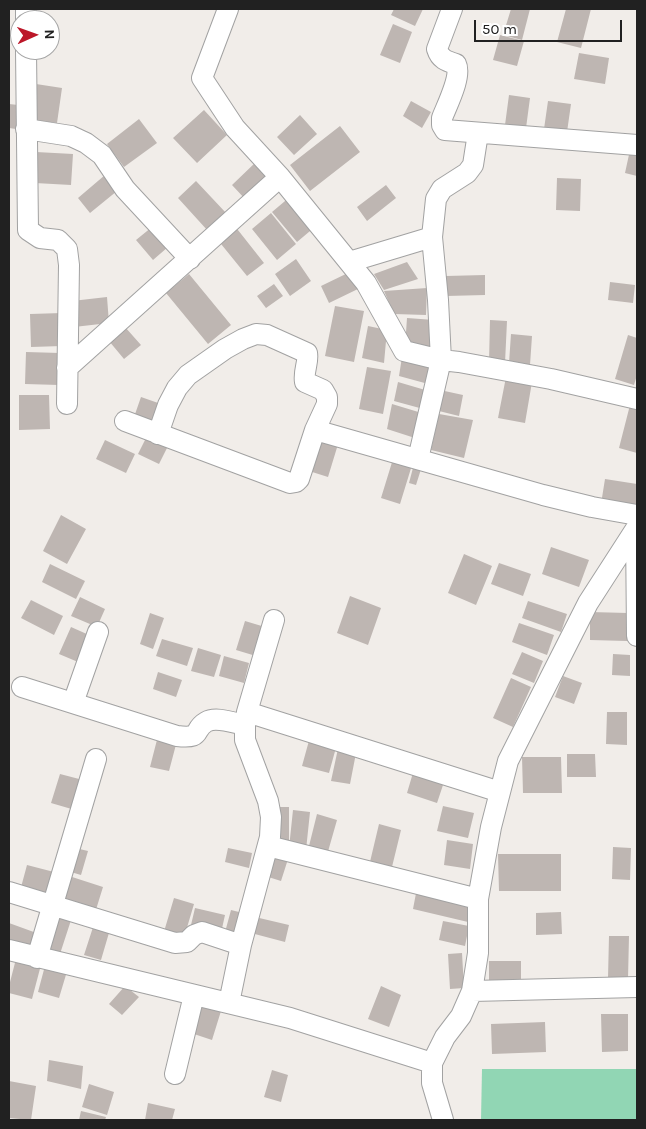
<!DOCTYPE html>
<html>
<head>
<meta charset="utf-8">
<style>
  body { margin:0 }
  #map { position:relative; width:646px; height:1129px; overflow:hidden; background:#f1ede9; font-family:Karla,sans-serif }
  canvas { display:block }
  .frame { position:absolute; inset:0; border:10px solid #212121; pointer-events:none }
  .north { position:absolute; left:10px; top:10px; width:50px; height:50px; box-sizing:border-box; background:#fff; border:1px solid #a6a6a6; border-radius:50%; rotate:88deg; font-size:14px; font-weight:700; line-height:20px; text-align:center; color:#212121 }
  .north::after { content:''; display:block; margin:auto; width:18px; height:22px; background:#bc1729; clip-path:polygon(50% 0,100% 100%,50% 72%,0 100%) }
  .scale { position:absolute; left:474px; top:20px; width:148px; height:22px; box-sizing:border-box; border:2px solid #212121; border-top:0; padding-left:6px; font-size:15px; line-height:18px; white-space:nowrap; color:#212121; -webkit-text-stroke:4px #fff; paint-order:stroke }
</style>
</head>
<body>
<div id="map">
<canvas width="646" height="1129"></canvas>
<div class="frame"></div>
<div class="north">N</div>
<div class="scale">50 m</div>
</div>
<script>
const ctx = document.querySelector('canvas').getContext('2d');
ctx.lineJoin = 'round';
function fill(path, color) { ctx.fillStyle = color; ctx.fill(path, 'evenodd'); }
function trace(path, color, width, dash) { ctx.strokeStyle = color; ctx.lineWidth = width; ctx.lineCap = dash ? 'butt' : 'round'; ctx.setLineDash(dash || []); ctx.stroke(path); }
const pitch = new Path2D(`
  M482 1069H637L636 1120H481Z`);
const building = new Path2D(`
  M394 9H423L415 26 391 15Z
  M511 9H530L522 40 503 35Z
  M566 9H591L581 48 557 42Z
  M393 24 412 32 400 63 380 55Z
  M500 35 524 41 517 66 493 60Z
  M579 53 609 58 605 84 574 79Z
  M36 84 62 88 57 123 31 120Z
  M509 95 530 98 526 128 505 125Z
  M411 101 431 112 422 128 403 116Z
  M548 101 571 104 567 132 544 129Z
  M9 104 18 105 16 129 9 128Z
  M204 110 227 135 197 163 173 138Z
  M300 115 317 134 294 155 277 137Z
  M139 119 157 143 124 167 107 144Z
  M340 126 360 152 310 191 290 165Z
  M630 150 637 151V176L625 173Z
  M36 152 73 154 71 185 35 183Z
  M257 161 271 176 246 200 232 185Z
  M105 175 117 191 90 213 78 198Z
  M557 178 581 179 580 211 556 210Z
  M196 181 227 214 208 231 178 198Z
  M386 185 396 198 367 221 357 207Z
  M291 196 316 226 297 242 272 212Z
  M271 213 296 244 277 260 252 229Z
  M234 225 264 263 247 276 217 239Z
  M152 227 168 247 153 260 136 240Z
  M296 259 311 281 290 296 275 274Z
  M407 262 418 279 384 290 374 274Z
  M352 271 360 288 329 303 321 286Z
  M189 274 231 325 208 344 166 293Z
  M485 275V295L446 296V276Z
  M610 282 635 285 633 303 608 300Z
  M274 284 283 296 266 308 257 296Z
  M427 288 426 315 394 314 384 291Z
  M107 297 109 323 74 327 72 301Z
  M335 306 364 311 354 362 325 356Z
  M62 313V346L31 347 30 314Z
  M407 318 434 320 432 349 405 347Z
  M490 320 507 321 505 363 489 362Z
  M368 326 387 330 384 363 362 358Z
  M125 327 141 345 124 359 109 341Z
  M511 334 532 336 530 365 509 363Z
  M628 335 637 338V375L634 385 615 379Z
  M26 352 60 353 59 385 25 384Z
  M402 357 436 367 432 385 399 376Z
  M367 367 391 371 383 414 359 409Z
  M506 377 532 382 525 423 498 418Z
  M398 382 432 392 427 410 394 401Z
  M440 390 463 395 459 416 435 410Z
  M19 395H49L50 429 19 430Z
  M141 397 161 404 154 427 133 420Z
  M392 404 425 414 418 439 387 429Z
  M630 405 637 407V453L619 448Z
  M439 414 473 420 464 458 431 450Z
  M148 434 169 444 159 464 138 454Z
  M321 435 339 441 328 477 309 471Z
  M105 440 135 454 126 473 96 459Z
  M393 459 412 465 400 504 381 498Z
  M414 464 422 466 416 485 409 483Z
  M605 479 637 484V510L601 504Z
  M61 515 86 529 67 564 43 551Z
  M551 547 589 560 579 587 542 574Z
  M464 554 492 566 476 605 448 593Z
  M499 563 531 574 523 596 491 584Z
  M50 564 85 581 76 599 42 582Z
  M350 596 381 608 368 645 337 633Z
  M80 597 105 609 97 627 71 616Z
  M31 600 63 616 54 635 21 618Z
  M528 601 567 614 561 632 522 618Z
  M590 612 628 613 627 641 590 640Z
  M150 613 164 618 153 649 140 644Z
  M245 621 265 627 256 656 236 650Z
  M519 623 554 635 547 655 512 642Z
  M71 627 89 635 78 662 59 654Z
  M162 639 193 648 187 666 156 656Z
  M198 648 221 655 214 677 191 671Z
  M522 652 543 661 534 683 512 674Z
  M613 654 630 655V676L612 675Z
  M224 656 249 663 244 683 219 676Z
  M158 672 182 680 176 697 153 689Z
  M563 676 582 683 574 704 555 697Z
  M511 678 531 687 513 727 493 718Z
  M607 712H627V745L606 744Z
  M159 732 178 737 169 771 150 767Z
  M310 737 337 744 329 773 302 766Z
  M339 744 357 748 350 784 331 781Z
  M567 754H595L596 777H567Z
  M522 757H561L562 793H523Z
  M415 766 446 776 437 803 407 793Z
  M60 774 83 780 75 810 51 803Z
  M443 806 474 813 468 838 437 831Z
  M273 807H289V844H273Z
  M293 810 310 812 306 850 289 848Z
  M317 814 337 820 327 855 308 850Z
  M379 824 401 830 391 871 369 866Z
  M447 840 473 844 470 869 444 865Z
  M71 847 88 851 81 875 64 870Z
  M613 847 631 848 630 880 612 879Z
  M228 848 252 853 249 868 225 862Z
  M270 850 289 856 281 881 262 875Z
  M498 854H561V891H499Z
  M27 865 54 872 47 898 20 891Z
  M69 876 103 887 94 916 61 906Z
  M417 888 473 901 468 922 413 909Z
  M174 898 194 904 183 941 163 935Z
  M54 908 73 914 59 957 41 952Z
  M195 908 225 915 221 933 191 925Z
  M231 910 247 914 241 940 224 936Z
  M561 912 562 934 536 935V913Z
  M255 917 289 925 285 942 251 933Z
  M95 921 111 926 101 960 84 955Z
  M443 921 469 926 465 946 439 940Z
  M9 923 42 935 35 954 9 945Z
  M609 936H629L628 979 608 978Z
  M462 953 464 988 450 989 448 954Z
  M17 955 42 961 32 999 9 993V986Z
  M489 961H521V983H489Z
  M46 962 68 968 59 998 38 992Z
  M125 986 139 997 122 1015 109 1004Z
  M381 986 401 995 389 1027 368 1019Z
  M200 1004 221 1011 212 1040 191 1033Z
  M601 1014H628V1051L602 1052Z
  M545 1022 546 1052 492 1054 491 1024Z
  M49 1060 83 1066 81 1089 47 1081Z
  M272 1070 288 1075 281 1102 264 1097Z
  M9 1081 36 1086 31 1120 9 1118Z
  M89 1084 114 1092 107 1115 82 1107Z
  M148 1103 175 1109 172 1120H145Z
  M81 1111 106 1117 105 1120H79Z`);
const minor = new Path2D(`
  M26 9V20
  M228 9 202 78 235 128 280 177 366 283 404 351 441 360 459 362 551 379 637 399
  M452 9 437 49C440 59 446 61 456 64 462 76 447 105 442 118V125L445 130 637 145
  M26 50 28 230 40 238 58 240 67 249 69 265 67 404
  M26 129 71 136 86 143 102 155 125 189 190 259
  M349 262 432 237
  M67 368 280 177
  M125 421 290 483 296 482 299 479 315 430 327 404V397L323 390 305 382C303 371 309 362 307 353L267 335 256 334 243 339 225 349 188 375 177 388 168 405 158 434
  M315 430 543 495 592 507 637 515
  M418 459 441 360 438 300 432 237 436 199 442 189 467 173 473 165 478 133
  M636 529 637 636
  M22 687 177 736C204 739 192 730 206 722 216 716 234 723 245 725
  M73 703 98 632
  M247 712 500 792
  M268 846 478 899
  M9 892 175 943 187 942 194 935 202 932 241 945
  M9 950 290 1018 432 1063
  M37 958 96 759
  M472 991 637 987
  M229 1003 241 945 270 837 271 817 268 801 245 740V725L247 712 274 620
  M175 1074 194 995
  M443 1120 432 1083V1063L445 1037 461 1016 472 991 478 953V899L491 827 508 761 588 603 637 527`);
fill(pitch, '#91d6b4');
fill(building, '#beb6b2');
trace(minor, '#a2a2a2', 22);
trace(minor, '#fff', 20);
</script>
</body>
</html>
